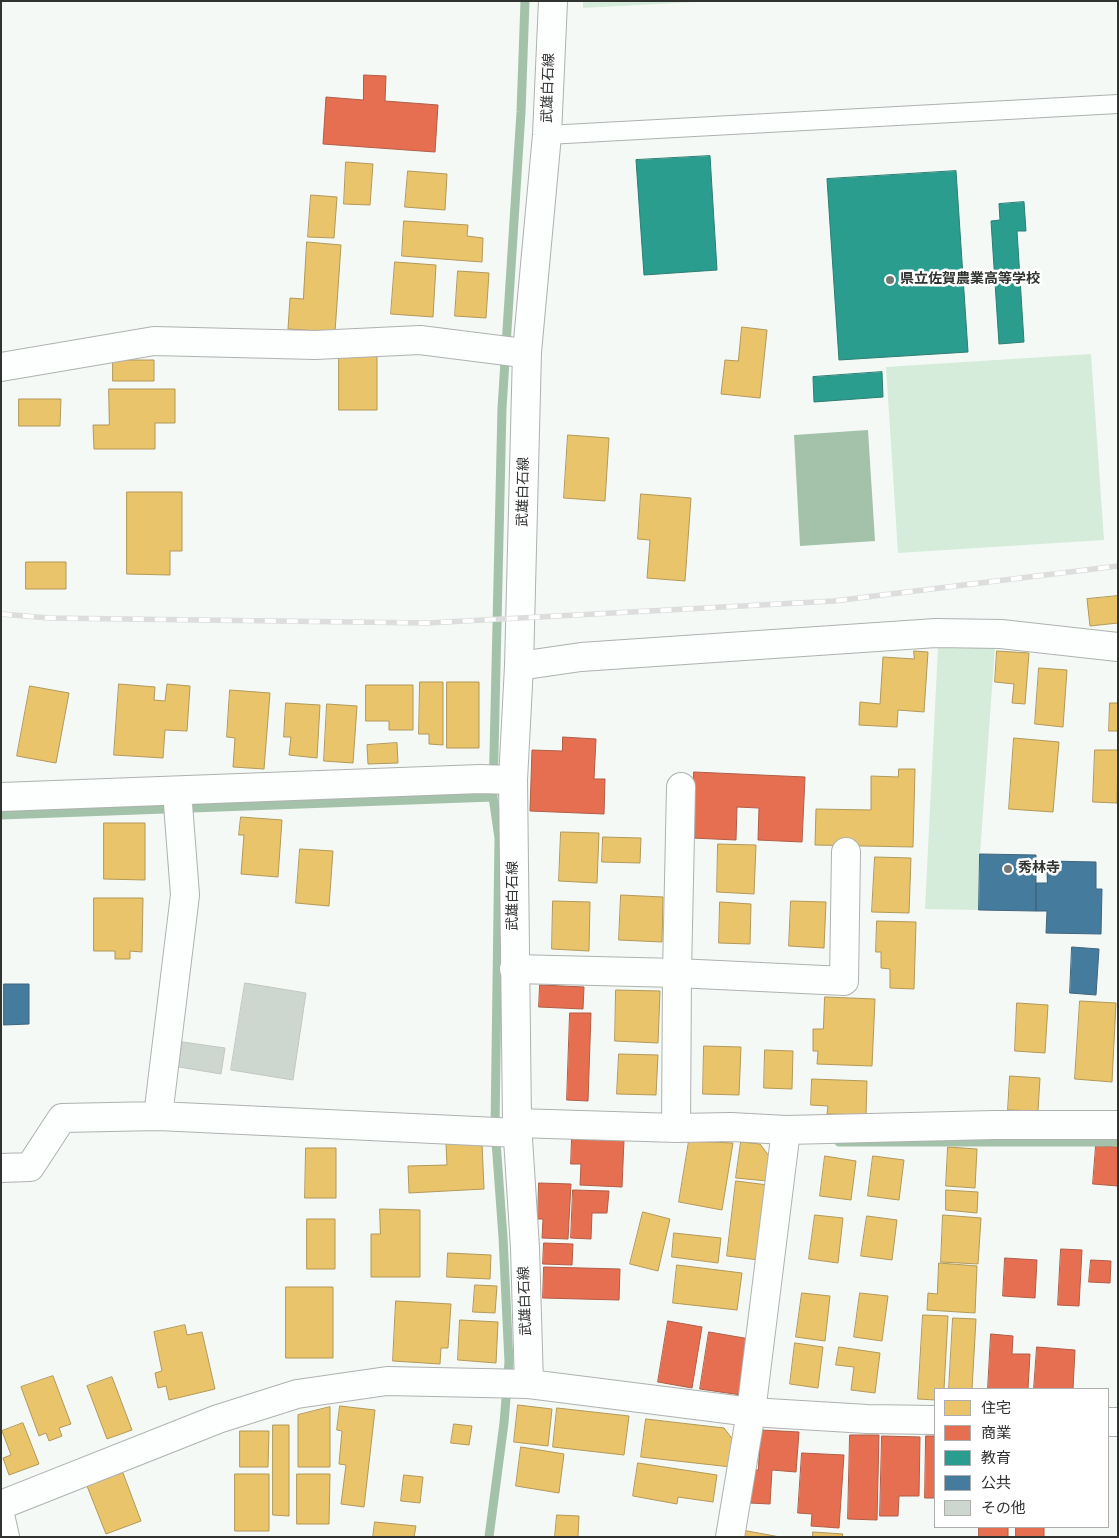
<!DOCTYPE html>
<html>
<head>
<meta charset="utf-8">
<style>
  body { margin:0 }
  #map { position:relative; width:1119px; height:1538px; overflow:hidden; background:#f4f9f5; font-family:Jost,"Noto Sans JP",sans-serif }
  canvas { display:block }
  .frame { position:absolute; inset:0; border:2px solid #303330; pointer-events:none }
  .legend { position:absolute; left:934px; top:1388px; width:175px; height:140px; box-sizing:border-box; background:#fff; border:1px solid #acadac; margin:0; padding:6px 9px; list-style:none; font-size:15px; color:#303330 }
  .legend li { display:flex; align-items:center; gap:10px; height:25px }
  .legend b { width:25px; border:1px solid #acadac }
</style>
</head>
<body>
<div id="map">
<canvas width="1119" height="1538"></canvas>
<div class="frame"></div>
<ul class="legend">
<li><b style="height:14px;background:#e9c46a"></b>住宅</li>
<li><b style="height:14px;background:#e76f51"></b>商業</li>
<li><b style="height:14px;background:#2a9d8f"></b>教育</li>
<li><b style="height:14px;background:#457b9d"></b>公共</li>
<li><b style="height:14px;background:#cdd7cf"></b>その他</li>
</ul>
</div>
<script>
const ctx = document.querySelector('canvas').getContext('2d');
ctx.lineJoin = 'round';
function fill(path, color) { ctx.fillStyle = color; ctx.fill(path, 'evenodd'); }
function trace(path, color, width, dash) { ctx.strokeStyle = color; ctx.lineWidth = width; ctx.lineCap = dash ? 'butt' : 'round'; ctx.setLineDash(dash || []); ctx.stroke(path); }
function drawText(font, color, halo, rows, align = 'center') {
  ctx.font = font + ' Jost,"Noto Sans JP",sans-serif'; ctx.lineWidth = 5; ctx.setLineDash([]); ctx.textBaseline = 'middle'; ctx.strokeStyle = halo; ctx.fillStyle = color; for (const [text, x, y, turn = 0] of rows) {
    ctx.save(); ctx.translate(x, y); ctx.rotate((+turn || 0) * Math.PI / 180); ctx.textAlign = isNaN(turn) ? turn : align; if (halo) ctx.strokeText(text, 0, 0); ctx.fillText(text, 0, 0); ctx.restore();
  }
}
const green = new Path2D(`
  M583 1H713L583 8Z
  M1091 354 1104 540 898 553 886 367Z
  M938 647H995L980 854 979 910 925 909Z`);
const water = new Path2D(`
  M868 430 875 541 800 546 794 435Z`);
const homes = new Path2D(`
  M346 162 373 164 370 205 344 204Z
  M408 171 447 174 445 210 405 207Z
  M311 195 337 197 334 238 308 237Z
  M404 221 468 225 467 236 483 238 482 262 402 256Z
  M307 242 341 245 335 332 288 329 290 298 303 299Z
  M395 262 436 265 433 317 391 314Z
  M458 271 489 273 486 318 455 316Z
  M742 327 767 330 760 398 721 394 725 360 738 361Z
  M339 353H377V410H339Z
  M113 360H154V381H113Z
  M109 389H175V423H155V449H94L93 425H109Z
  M19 399H61L60 426H19Z
  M568 435 609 438 605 501 564 498Z
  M127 492H182V551H170V575L127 574Z
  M641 494 691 498 685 581 647 578 650 540 638 539Z
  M26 562H66V589H26Z
  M1118 596V623L1090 626 1087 599Z
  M914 651 928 652 924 712 898 710 897 727 859 725 860 702 880 704 883 657 914 659Z
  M997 651 1029 653 1025 704 1012 703 1014 684 995 682Z
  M1039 668 1067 670 1063 727 1035 724Z
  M420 682H443V745L429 744V734H419Z
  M447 682H479V748H447Z
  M119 684 155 687 154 700 165 701 167 684 190 686 187 731 165 730 163 758 114 755Z
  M366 685H413V730H389V721H366Z
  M30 686 69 693 56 763 17 756Z
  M230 690 270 693 264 769 233 767 235 738 227 737Z
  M286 703 320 705 317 758 289 755 291 737H284Z
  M1110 703H1118V731H1109Z
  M327 704 357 706 353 763 324 761Z
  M1014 738 1059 742 1053 812 1009 809Z
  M397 743 398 763 368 764 367 745Z
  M1095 750H1118L1117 803 1093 802Z
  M899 769H915L913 847 815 845 816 809 871 810V776L898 777Z
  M241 817 282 820 278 877 241 874 244 835H239Z
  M104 823H145V880L104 879Z
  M561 832 599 833 597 883 559 881Z
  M603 837 641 838 640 863 602 862Z
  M718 844 756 845 754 894 717 892Z
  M300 849 333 851 329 906 296 903Z
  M875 857 911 858 909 913 872 912Z
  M621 895 663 897 662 942 619 940Z
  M94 898H143L142 952 130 951V959H115V951H94Z
  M553 901 590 902 589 951 552 949Z
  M791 901 826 902 824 948 789 946Z
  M720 902 751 904 750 944 719 943Z
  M877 921 916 922 914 989 890 988V969L881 968V952H876Z
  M616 990 660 991 658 1043 615 1041Z
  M825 997 875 999 872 1066 817 1064 818 1051H813V1029H823Z
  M1080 1001 1116 1003 1112 1082 1075 1079Z
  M1017 1003 1048 1005 1045 1053 1015 1051Z
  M704 1046 741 1047 739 1095 703 1094Z
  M765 1050 793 1051 792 1089 764 1088Z
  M619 1054 658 1055 656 1095 617 1094Z
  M1010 1076 1040 1078 1038 1111 1008 1110Z
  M812 1079 867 1081 866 1115 827 1114 828 1106 811 1105Z
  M689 1141 733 1143 722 1210 679 1202Z
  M741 1142 760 1144 769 1156 767 1181 736 1178Z
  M482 1143 484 1189 409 1193 408 1166 447 1165 446 1144Z
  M948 1147 977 1149 975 1188 946 1186Z
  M306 1148H336V1198H305Z
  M825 1156 856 1161 851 1200 820 1196Z
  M873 1156 904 1160 899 1200 868 1196Z
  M736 1181 768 1185 759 1260 727 1256Z
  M946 1190 978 1192 977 1213 946 1210Z
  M380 1209 420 1210V1277H371V1234H380Z
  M643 1212 670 1219 658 1271 630 1264Z
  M815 1215 843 1218 838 1263 809 1259Z
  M943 1215 981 1218 978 1264 941 1262Z
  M867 1216 897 1220 892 1260 861 1256Z
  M307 1219H335V1269H307Z
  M674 1233 721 1238 718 1263 672 1257Z
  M448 1253 491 1255 490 1279 447 1277Z
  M939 1263 977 1266 975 1313 927 1310 928 1293 937 1294Z
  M677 1265 742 1273 737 1310 673 1303Z
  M475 1285 497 1286 495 1313 473 1312Z
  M286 1287H333V1358H286Z
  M802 1293 830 1296 825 1341 796 1337Z
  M860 1293 888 1296 882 1341 854 1337Z
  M396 1301 451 1304 448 1348H441L440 1364 393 1361Z
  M923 1315 948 1316 944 1389H935V1400L918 1399Z
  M953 1318 976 1319 972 1389H949Z
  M460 1320 498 1322 496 1363 458 1360Z
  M185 1325 187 1335 202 1332 215 1389 169 1400 166 1386 158 1388 155 1373 162 1371 154 1332Z
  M795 1343 823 1347 818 1388 790 1384Z
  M839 1347 880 1353 875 1393 851 1390 854 1367 836 1365Z
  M53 1376 71 1424 59 1428 62 1436 49 1441 46 1433 39 1436 21 1387Z
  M112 1377 132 1430 107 1439 87 1386Z
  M518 1405 552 1409 548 1446 514 1442Z
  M340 1406 375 1410 364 1507 341 1504 346 1465 339 1464 342 1431 337 1430Z
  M330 1407V1467H298V1415Z
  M557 1408 629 1416 624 1455 553 1447Z
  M646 1419 724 1428 734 1441 731 1467 641 1457Z
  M23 1423 39 1464 9 1475 3 1458 11 1455 2 1431Z
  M454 1424 472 1426 469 1445 451 1443Z
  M273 1425H289V1516L273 1515Z
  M240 1431H269L268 1467H240Z
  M521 1447 564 1454 559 1493 516 1486Z
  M638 1463 717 1475 713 1502 678 1497 677 1504 633 1496Z
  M123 1473 141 1521 106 1534 87 1486Z
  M235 1474H269V1531H235Z
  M297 1474H330L329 1524H297Z
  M404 1475 423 1477 420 1503 401 1501Z
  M557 1515 579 1516 578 1537H555Z
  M375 1522 416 1526 414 1537H373Z
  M742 1530 780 1537H741Z
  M813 1532 843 1534 842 1537H813Z`);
const shops = new Path2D(`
  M364 75 386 76 385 101 438 105 435 152 323 144 326 97 363 100Z
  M563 737 596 739 594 779H605L604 814 530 811 532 750 562 751Z
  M694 772 805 777 802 842 758 840 759 808 737 807 736 840 692 838Z
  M540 985 584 987 583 1009 539 1007Z
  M570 1013H591L588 1101 567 1100Z
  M572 1138 624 1140 622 1187 580 1185 581 1164H571Z
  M1096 1146 1118 1147V1186L1093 1184Z
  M539 1183 571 1184 568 1239 542 1238 543 1219H538Z
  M573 1190 609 1191 607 1213H592L591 1239 571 1238Z
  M544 1243 573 1244 572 1265 543 1264Z
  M1061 1249 1082 1250 1079 1306 1058 1305Z
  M1005 1258 1037 1260 1035 1298 1003 1296Z
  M1091 1260 1111 1261 1110 1283 1089 1282Z
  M544 1267 620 1269 619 1300 543 1298Z
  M668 1321 702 1327 692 1388 658 1382Z
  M709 1332 750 1339 741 1395 700 1389Z
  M991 1334 1013 1336 1012 1354H1030L1028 1389H988Z
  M1037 1347 1075 1350 1073 1389H1034Z
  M761 1430 799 1432 796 1472 772 1470 770 1504 750 1503 752 1470H758Z
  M850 1435H879L877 1520 848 1519Z
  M882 1436 920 1437 919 1496H899L898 1516H880Z
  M926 1436H935V1498H925Z
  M802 1453 844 1455 839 1528 811 1526 812 1514 798 1513Z
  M979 1527H1008V1537H979Z
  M1016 1527H1044V1537H1016Z`);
const schools = new Path2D(`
  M710 156 717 270 644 275 636 160Z
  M956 171 968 352 839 360 827 179Z
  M1024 202 1026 231H1017L1024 342 999 344 991 221 1000 220 999 204Z
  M882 372 883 397 814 402 813 377Z`);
const public = new Path2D(`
  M980 854 1036 855V911L979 910Z
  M1047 861 1096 862V889H1102L1101 934 1046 933 1047 911H1036V883H1047Z
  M1072 947 1099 949 1096 995 1070 993Z
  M4 984H29V1024L4 1025Z`);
const stream = new Path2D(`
  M1 815 493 797
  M839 1142H1118
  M489 1537 504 1423 509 1362 503 1237 495 1128 499 838 493 797 502 408 521 112 525 1`);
const building = new Path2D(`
  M245 983 306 993 293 1080 231 1070Z
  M183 1042 225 1048 221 1074 179 1067Z`);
const service = new Path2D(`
  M547 135 1118 104`);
const minor = new Path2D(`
  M1 367 154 341 315 345 420 340 515 352H527
  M519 666 581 657 936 633 1001 634 1118 647
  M1 797 480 779 513 780
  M514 969 677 973 844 981 846 852
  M158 1116 518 1133
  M517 1123 676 1128 731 1127 786 1130 994 1125H1118
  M676 1128 677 973 681 787
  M1 1168 30 1167 62 1118 158 1116 185 895 177 791
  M1 1505 218 1419 297 1394 387 1381 529 1384
  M1 1519 5 1537
  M730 1537 751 1412 786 1130`);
const secondary = new Path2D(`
  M553 1 547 135 527 352 519 666 513 780 517 1123 525 1248 529 1384 751 1412 867 1419 935 1420
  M1108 1422H1118`);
const rail = new Path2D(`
  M1 614 49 618 428 623 834 601 1118 566`);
const markers = [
  [890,280,5,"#757875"],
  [1008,869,5,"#757875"]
];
const streetNames = [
  ["武雄白石線",549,88,-88],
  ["武雄白石線",524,492,-89],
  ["武雄白石線",514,896,-90],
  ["武雄白石線",526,1301,-92]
];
const poiNames = [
  ["県立佐賀農業高等学校",900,280],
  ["秀林寺",1018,869]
];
fill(green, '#d5ecda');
fill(water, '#a3c2a9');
fill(homes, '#e9c46a');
trace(homes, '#b29859', 1);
fill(shops, '#e76f51');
trace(shops, '#b05d47', 1);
fill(schools, '#2a9d8f');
trace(schools, '#2c7d72', 1);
fill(public, '#457b9d');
trace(public, '#3f657c', 1);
trace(stream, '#a3c2a9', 9);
fill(building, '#cdd7cf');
trace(building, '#c2c6c3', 1);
trace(service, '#aeb2af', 20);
trace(minor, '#aeb2af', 30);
trace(secondary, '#aeb2af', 30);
trace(service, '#fdfefe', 18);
trace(minor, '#fdfefe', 28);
trace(secondary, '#fdfefe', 28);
trace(rail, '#dcdddc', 5.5);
trace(rail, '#fff', 4, [11]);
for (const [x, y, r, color] of markers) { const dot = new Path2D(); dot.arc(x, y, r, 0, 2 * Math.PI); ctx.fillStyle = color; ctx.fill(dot); trace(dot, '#fff', 2); }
drawText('14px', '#303330', '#fff', streetNames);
drawText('bold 14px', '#303330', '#fff', poiNames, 'left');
</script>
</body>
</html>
